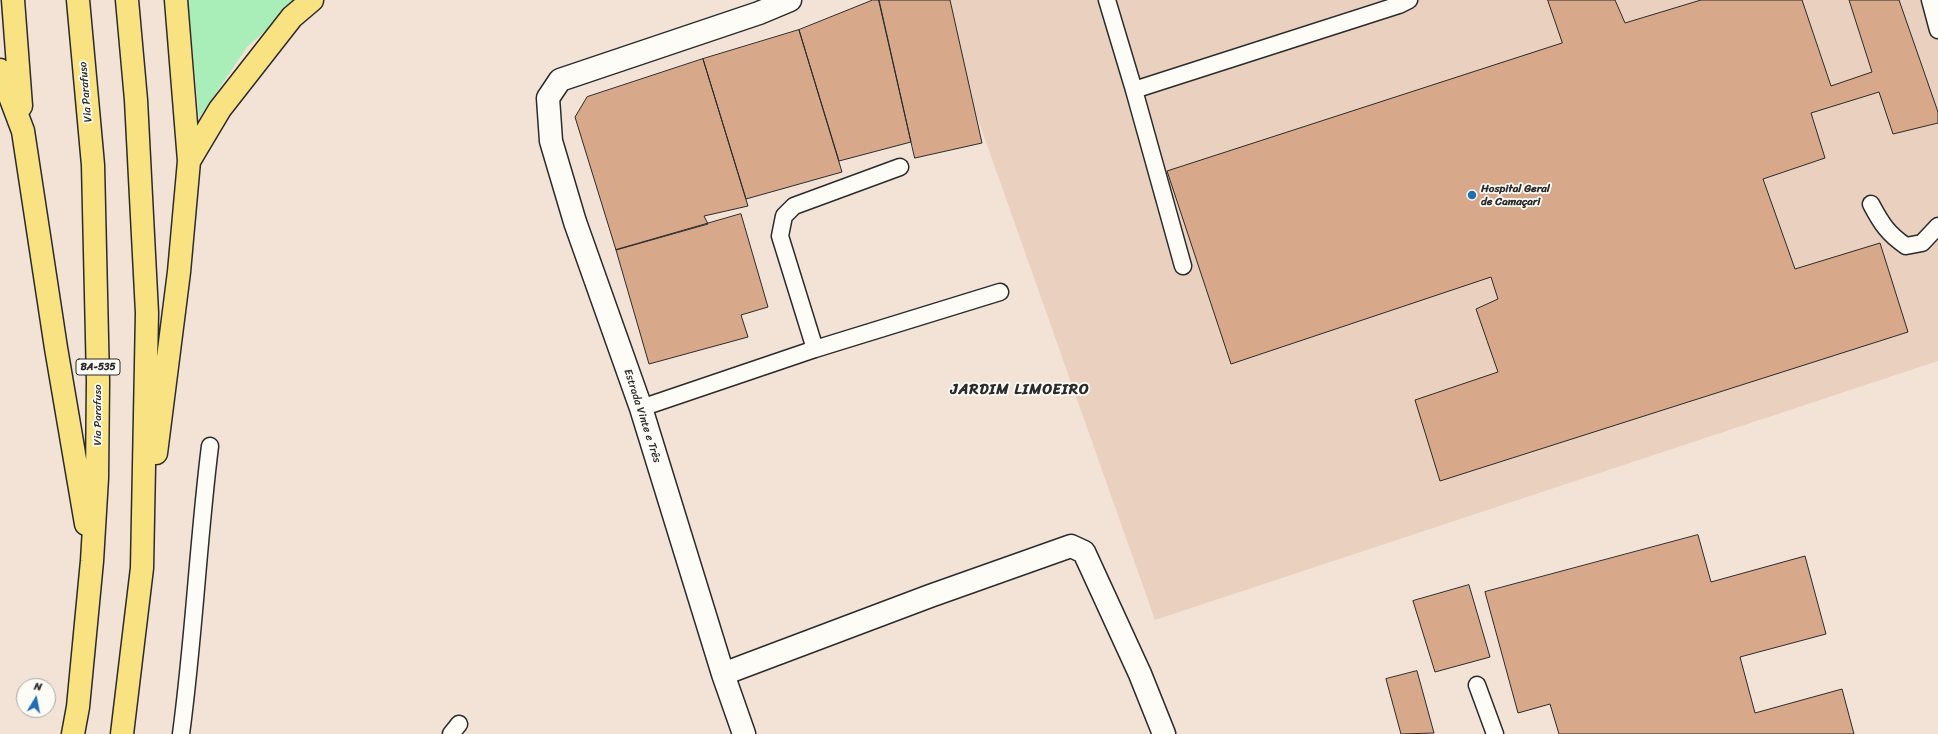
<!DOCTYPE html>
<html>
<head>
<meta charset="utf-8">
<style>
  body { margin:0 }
  #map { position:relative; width:1938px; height:734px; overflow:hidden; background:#f2e3d6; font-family:Sriracha,sans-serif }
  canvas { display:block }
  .north { position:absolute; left:16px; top:678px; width:40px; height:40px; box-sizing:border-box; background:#fdfcf7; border:1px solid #a9a8a5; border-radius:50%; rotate:10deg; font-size:11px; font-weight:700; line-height:16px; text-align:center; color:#2b2b2b }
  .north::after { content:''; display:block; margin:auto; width:14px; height:18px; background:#1f6fb2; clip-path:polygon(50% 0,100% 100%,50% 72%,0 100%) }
</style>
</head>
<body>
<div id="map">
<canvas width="1938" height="734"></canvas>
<div class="north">N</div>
</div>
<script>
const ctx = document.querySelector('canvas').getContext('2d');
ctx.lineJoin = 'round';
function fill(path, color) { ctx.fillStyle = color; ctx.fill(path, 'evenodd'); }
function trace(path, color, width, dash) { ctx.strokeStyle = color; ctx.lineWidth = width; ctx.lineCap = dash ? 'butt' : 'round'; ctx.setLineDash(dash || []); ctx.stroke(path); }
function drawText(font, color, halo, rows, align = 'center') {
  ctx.font = font + ' Sriracha,sans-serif'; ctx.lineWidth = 3.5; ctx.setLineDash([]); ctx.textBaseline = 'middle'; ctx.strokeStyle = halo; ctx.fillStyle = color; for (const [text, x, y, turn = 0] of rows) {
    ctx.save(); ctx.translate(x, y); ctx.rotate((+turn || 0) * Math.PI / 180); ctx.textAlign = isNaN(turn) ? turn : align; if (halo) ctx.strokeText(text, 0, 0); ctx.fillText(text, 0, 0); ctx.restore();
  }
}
const built = new Path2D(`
  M943 0H1938V361L1155 620 946 29Z`);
const green = new Path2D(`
  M188 0H300L247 47 199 118Z`);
const building = new Path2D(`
  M873 0H879L911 142 839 161 799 30Z
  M879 0H950L982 143 915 158Z
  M1548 0H1615L1625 23 1701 0H1802L1831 86 1872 72 1849 0H1899L1938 112V123L1893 134 1879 92 1811 113 1825 158 1763 179 1795 269 1880 243 1908 332 1440 481 1415 400 1498 372 1476 309 1498 299 1491 277 1231 364 1167 171 1562 43Z
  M799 30 842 172 746 199 703 59Z
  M703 59 748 206 704 216 708 224 616 250 575 117 587 97Z
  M741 214 768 307 741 315 748 337 649 364 616 250Z
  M1698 535 1711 582 1805 556 1826 634 1740 657 1755 713 1842 689 1854 734H1559L1550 704 1518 713 1485 592Z
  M1469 585 1490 657 1435 672 1413 601Z
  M1417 671 1434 733 1401 734 1386 679Z`);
const lane = new Path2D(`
  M1107 0 1134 90 1399 5 1409 0
  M1930 0 1938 30
  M1134 90 1183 266
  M1871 204C1881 223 1888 234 1906 246L1922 243 1938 226
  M815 349 780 236 784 216 794 206 900 167
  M641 408 815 349 1000 292
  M1477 685 1495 734
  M181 734C194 638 198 542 210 446
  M451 734 459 724`);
const street = new Path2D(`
  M723 674 930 596 1071 546 1084 552 1140 674 1164 734
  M744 734 723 674 641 408 575 222 551 141 548 98 560 80 759 13 790 0`);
const highway = new Path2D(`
  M13 0 21 106
  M176 0 189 161
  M0 70 23 131 56 348 86 524
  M156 453 179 272 189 161 220 109 292 17 312 0
  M73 734 78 707 92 561 97 478 98 381 93 165 78 0
  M122 734 142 568 147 313 136 100 127 0`);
const markers = [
  [1472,195,5,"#1f6fb2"]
];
const shields = [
  [98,367,44]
];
const shieldNames = [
  ["BA-535",98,367]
];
const streetNames = [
  ["Via Parafuso",86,92,-95],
  ["Via Parafuso",98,415,-90],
  ["Estrada Vinte e Três",642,416,72]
];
const poiNames = [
  ["Hospital Geral",1481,189],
  ["de Camaçari",1481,202]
];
const districtNames = [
  ["JARDIM LIMOEIRO",1020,390]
];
fill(built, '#ead1bf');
fill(green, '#a9edb9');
fill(building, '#d7a889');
trace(building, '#2b2b2b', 1);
trace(lane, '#2b2b2b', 19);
trace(street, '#2b2b2b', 25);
trace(highway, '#2b2b2b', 25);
trace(lane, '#fdfcf7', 16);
trace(street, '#fdfcf7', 22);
trace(highway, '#f8e281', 22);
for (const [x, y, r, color] of markers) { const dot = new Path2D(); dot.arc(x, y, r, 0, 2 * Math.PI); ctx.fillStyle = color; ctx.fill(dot); trace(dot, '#fdfcf7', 1.5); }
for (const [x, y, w] of shields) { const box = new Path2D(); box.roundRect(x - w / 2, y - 8, w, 16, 3); ctx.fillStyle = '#fdfcf7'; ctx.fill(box); trace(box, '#2b2b2b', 1); }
drawText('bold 10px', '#2b2b2b', null, shieldNames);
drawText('11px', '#2b2b2b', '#fdfcf7', streetNames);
drawText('bold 11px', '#2b2b2b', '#fdfcf7', poiNames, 'left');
ctx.letterSpacing = '1px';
drawText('bold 15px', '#2b2b2b', '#fdfcf7', districtNames);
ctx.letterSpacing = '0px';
</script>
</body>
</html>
